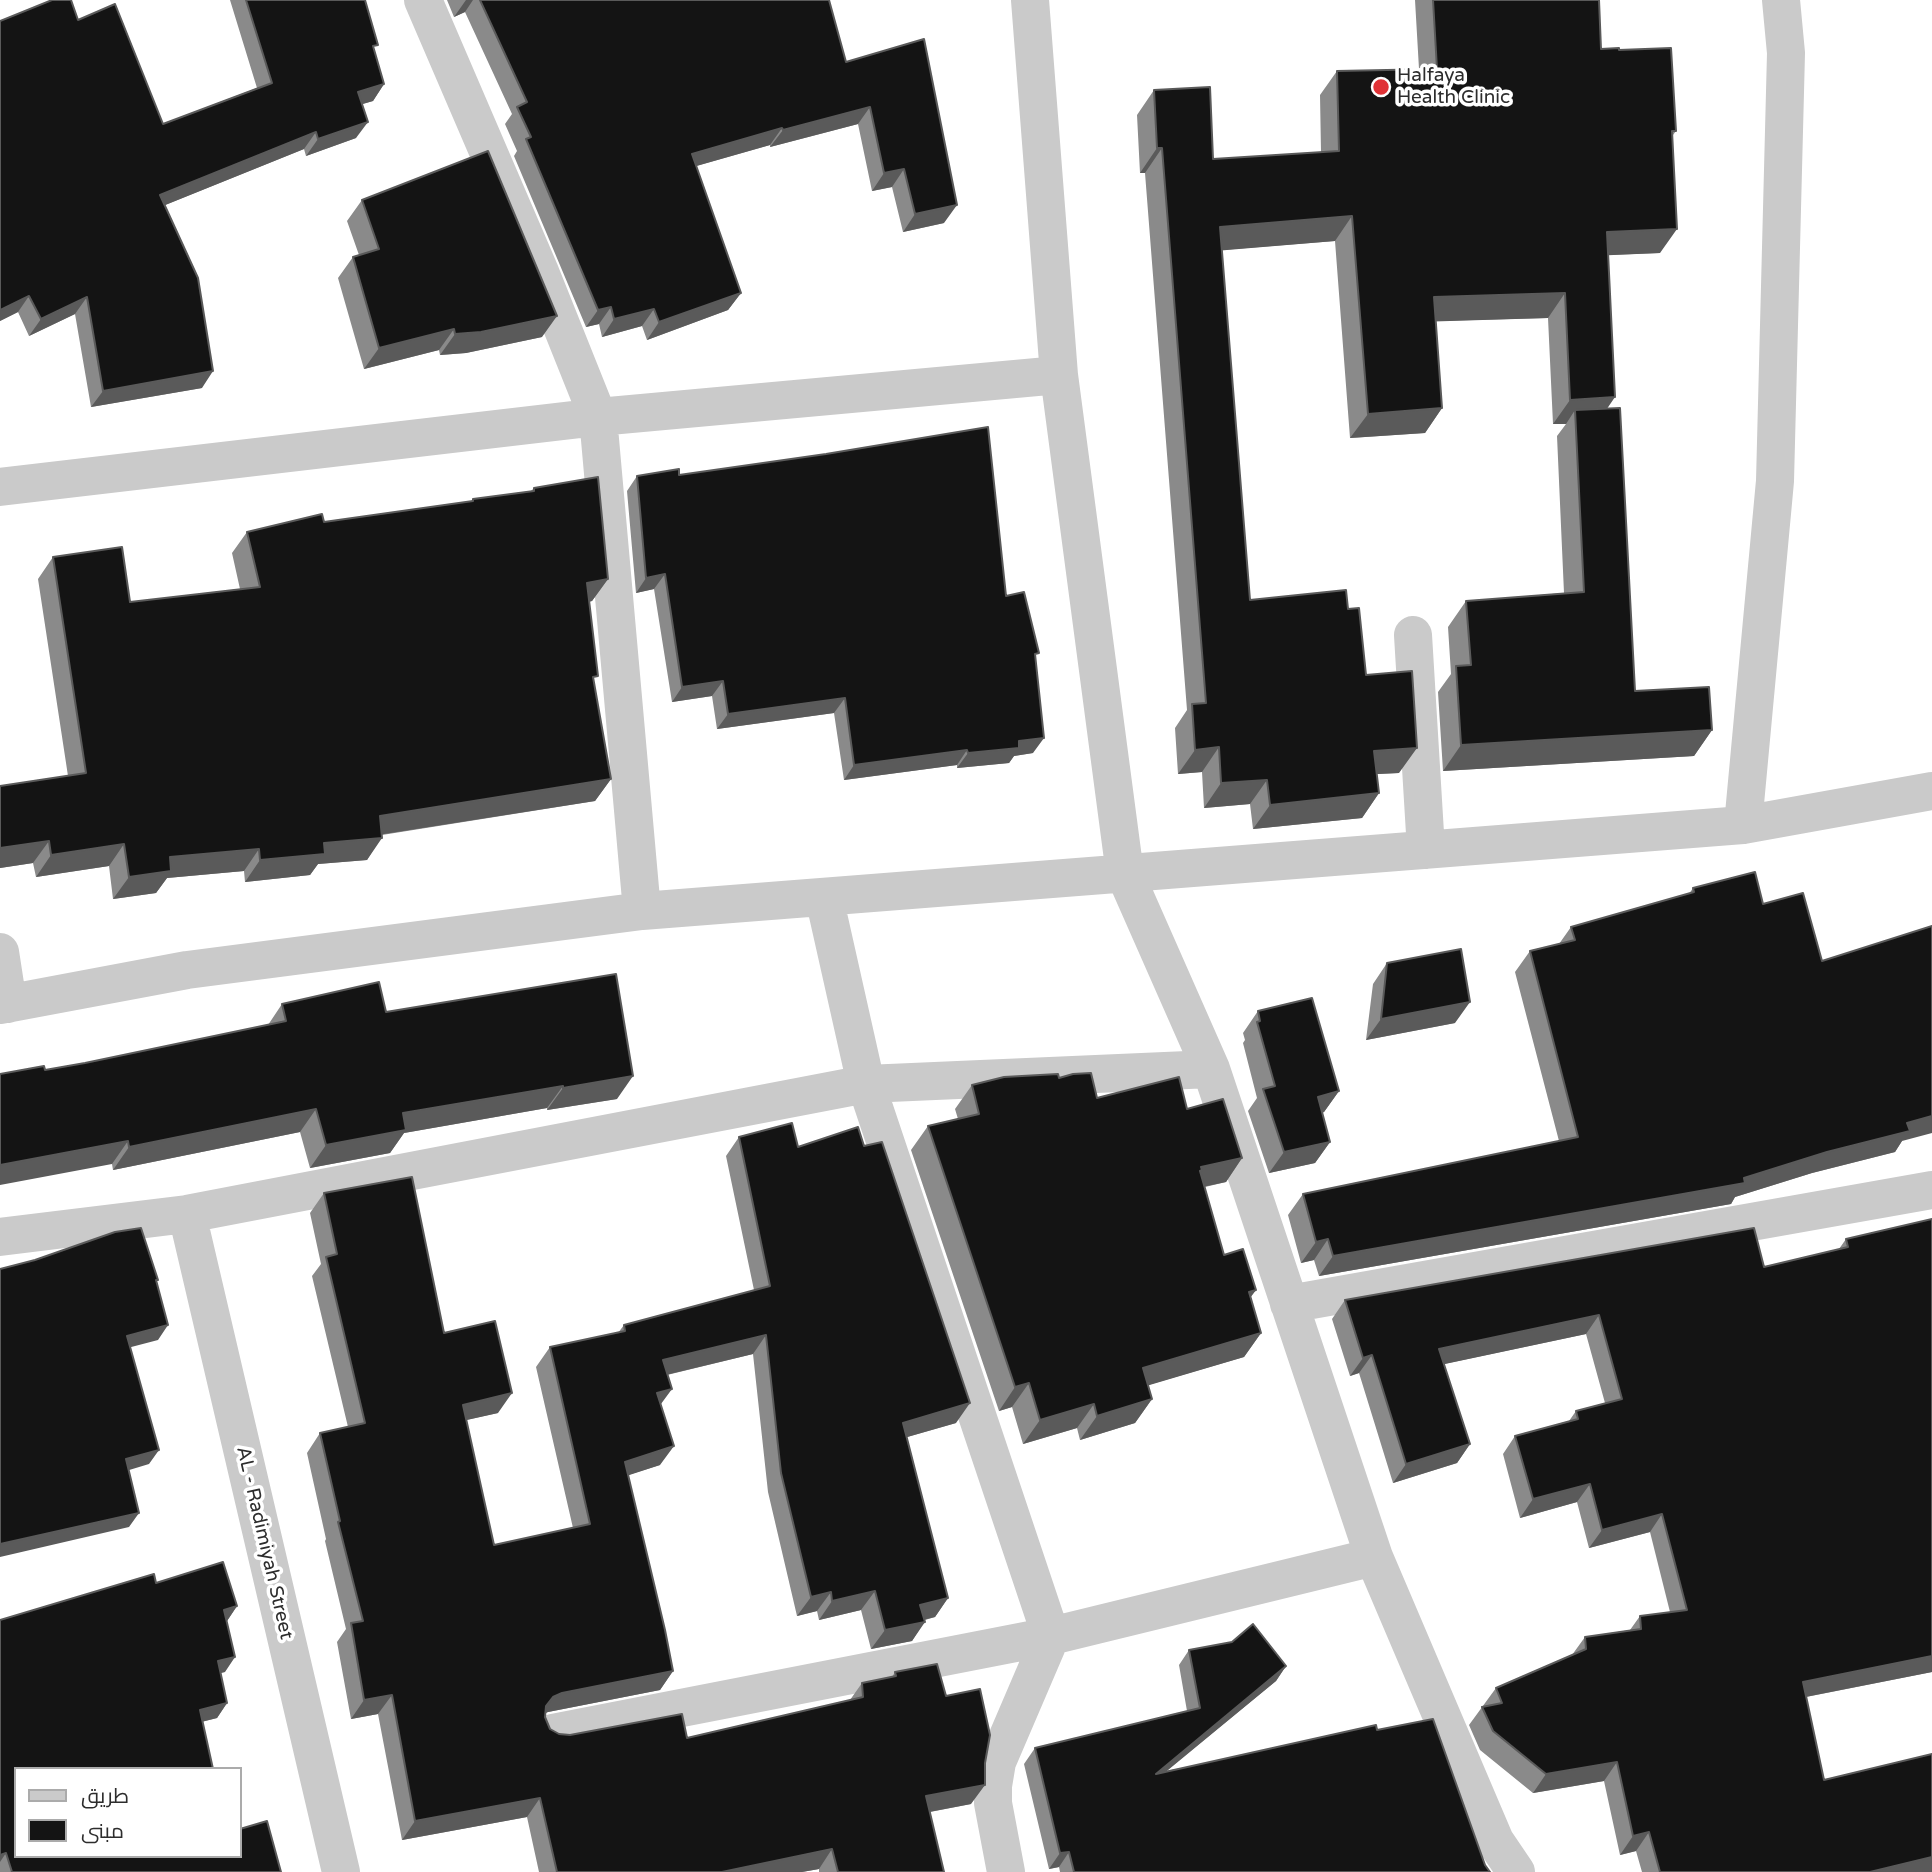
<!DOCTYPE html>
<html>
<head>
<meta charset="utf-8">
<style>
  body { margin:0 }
  #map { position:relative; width:1932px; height:1872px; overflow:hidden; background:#fff; font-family:"Varela Round",Cairo,sans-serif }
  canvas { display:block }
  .legend { position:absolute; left:14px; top:1767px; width:228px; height:91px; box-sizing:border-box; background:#fff; border:2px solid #ababab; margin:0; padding:9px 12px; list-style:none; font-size:21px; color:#2d2d2d }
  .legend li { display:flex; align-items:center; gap:14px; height:35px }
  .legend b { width:35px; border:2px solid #ababab }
</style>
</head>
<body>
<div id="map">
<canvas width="1932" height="1872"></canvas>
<ul class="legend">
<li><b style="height:9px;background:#cacaca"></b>طريق</li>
<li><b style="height:19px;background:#141414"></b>مبنى</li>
</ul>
</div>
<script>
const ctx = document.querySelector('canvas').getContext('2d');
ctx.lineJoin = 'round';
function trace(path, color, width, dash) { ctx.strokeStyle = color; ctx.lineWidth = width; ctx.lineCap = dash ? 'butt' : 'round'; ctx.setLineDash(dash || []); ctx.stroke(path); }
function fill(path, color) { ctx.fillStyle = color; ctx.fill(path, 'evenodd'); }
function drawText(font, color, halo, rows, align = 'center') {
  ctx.font = font + ' "Varela Round",sans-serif'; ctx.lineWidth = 7; ctx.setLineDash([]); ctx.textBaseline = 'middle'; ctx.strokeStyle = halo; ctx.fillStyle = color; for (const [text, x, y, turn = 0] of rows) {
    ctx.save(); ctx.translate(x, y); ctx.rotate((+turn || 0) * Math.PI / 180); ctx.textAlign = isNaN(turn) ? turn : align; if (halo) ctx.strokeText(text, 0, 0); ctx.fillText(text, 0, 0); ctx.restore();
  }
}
const minor = new Path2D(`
  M423 0 540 272 598 417 642 911
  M1030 0 1059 375 1125 874 1211 1069 1374 1557 1495 1841 1516 1872
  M0 487 598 417 1059 375
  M1413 635 1426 850
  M1743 825 1775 481 1786 53 1781 0
  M824 897 866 1084 1051 1636 997 1762 993 1786V1803L1006 1872
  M0 952 8 1004
  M0 1005 187 970 642 911 1743 825 1932 791
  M187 1214 341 1872
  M0 1237 187 1214 866 1084 1211 1069
  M1289 1304 1932 1190
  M553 1733 1051 1636 1374 1557`);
const wall = new Path2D(`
  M230 0H365L374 50 384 84 373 101 362 104 356 138 306 156 304 149 165 205 202 388 91 407 75 314 29 336 18 312 0 321V21L78 20 163 124 257 88Z
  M447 0H829L846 62 944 223 903 232 892 187 872 191 858 124 770 147V145L696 166 741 293 728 310 647 340 642 326 602 337 599 324 586 327 514 156 517 151 505 124 512 114 465 12 454 17Z
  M1415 0H1599L1601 49 1619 50 1676 131 1673 135 1660 253 1608 255 1607 409 1635 691 1712 730 1694 756 1443 771 1438 692 1451 674 1448 627 1466 601 1564 593 1557 436 1566 424H1553L1548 318 1436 321 1442 408 1425 433 1350 438 1335 241 1222 250 1250 600 1348 609 1366 675 1399 773 1377 774 1379 793 1362 818 1253 829 1250 804 1204 808 1202 772 1178 774 1175 728 1187 710 1145 173H1140L1137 115 1154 90 1213 159 1321 152 1320 95 1337 71 1419 69Z
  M362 200 542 337 466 353 440 355 439 350 364 369 338 278 353 257 359 255 347 221Z
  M679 475 1006 596 1035 658 1033 753 1014 756 1009 763 957 768V765L844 780 834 713 717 729 712 696 672 702 654 589 636 593 627 491 637 476Z
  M534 488 608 579 592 601 589 602 594 682 611 779 595 801 382 835 367 860 318 864 310 875 245 882 244 871 167 878 156 893 113 899 109 866 36 877 33 863 0 868V786L68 776 38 579 53 557 130 602 240 589 232 553 247 532 324 522 471 501 473 499 531 491Z
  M1693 888 1763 904 1822 961 1902 1141 1895 1152 1812 1173 1735 1197 1731 1204 1319 1276 1314 1260 1301 1263 1288 1215 1303 1194 1559 1141 1515 972 1530 951 1559 944 1571 927 1689 894Z
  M1387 963 1455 1023 1366 1040 1373 984Z
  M282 1004 386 1012 617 1099 547 1110V1108L404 1133 390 1153 310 1168 300 1132 113 1170 112 1164 45 1070 85 1063 268 1025Z
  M1258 1011 1339 1091 1324 1112 1322 1113 1330 1142 1315 1163 1269 1173 1248 1111 1257 1098 1243 1043 1245 1040 1243 1033Z
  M1059 1078 1097 1098 1187 1109 1242 1158 1226 1182 1205 1187 1224 1255 1256 1290 1250 1297 1261 1333 1244 1357 1148 1385 1152 1399 1135 1423 1080 1440 1077 1428 1023 1444 1012 1407 999 1411 911 1150 928 1126 958 1119 955 1109 972 1085Z
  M739 1137 798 1147 956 1423 907 1437 948 1598 935 1617 925 1620 912 1641 871 1649 861 1610 819 1620 817 1611 797 1616 768 1492 753 1354 667 1375 661 1404 660 1465 628 1475 673 1671 660 1690 548 1712 545 1713V1717L550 1729 559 1734 687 1738 850 1700 862 1683 892 1677 895 1672 971 1804 930 1812 944 1872H819V1869L802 1872H539L527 1817 402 1840 378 1714 351 1719 337 1642 346 1629 325 1541 326 1539 307 1453 320 1433 348 1427 312 1276 321 1264 310 1213 324 1193 444 1333 498 1413 466 1420 494 1545 573 1528 536 1367 550 1347 618 1333 624 1325 754 1290 726 1156Z
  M1932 1219V1672L1806 1697 1824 1780 1932 1872H1642L1636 1851 1620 1855 1604 1781 1533 1793 1480 1750 1469 1725 1496 1688 1572 1655 1585 1637 1630 1630 1640 1616 1670 1612 1650 1532 1589 1548 1577 1502 1520 1518 1503 1454 1515 1436 1569 1421 1576 1411 1605 1403 1586 1334 1444 1364 1470 1444 1457 1463 1393 1483 1359 1373 1350 1376 1332 1319 1345 1300 1764 1267 1839 1249 1846 1239Z
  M156 1583 237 1606 227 1621 225 1672 220 1673 227 1703 217 1718 16 1769 281 1872H0V1620Z
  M1189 1650 1286 1666 1276 1681 1166 1771 1377 1730 1490 1872H1060L1059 1867 1049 1869 1024 1764 1035 1748 1187 1711 1179 1665Z`);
const shadedWall = new Path2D(`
  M466 0H473L465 12 454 17Z
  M384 84 373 101 346 109 358 92Z
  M870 107 858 124 770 147 783 130Z
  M368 122 356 138 306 156 318 139Z
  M782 128 770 145 679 171 692 154Z
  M316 132 304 149 148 212 160 195Z
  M1157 148H1162L1145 173H1140Z
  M904 169 892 187 872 191 884 173Z
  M957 205 944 223 903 232 915 214Z
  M1352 216 1335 241 1203 252 1220 227Z
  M1677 229 1660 253 1590 256 1607 232Z
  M741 293 728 310 647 340 659 322Z
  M1565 293 1548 318 1417 322 1434 297Z
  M29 296 18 312 0 321V310Z
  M87 297 75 314 29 336 41 319Z
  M611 307 599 324 586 327 598 310Z
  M654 309 642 326 602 337 614 319Z
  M557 316 542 337 466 353 440 355 455 334Z
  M454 329 439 350 364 369 379 348Z
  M213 371 202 388 91 407 103 391Z
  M1615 397 1598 422 1575 410 1566 424H1553L1570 400Z
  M1442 408 1425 433 1350 438 1368 414Z
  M665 574 654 589 636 593 646 578Z
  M608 579 592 601 572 605 587 583Z
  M723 681 712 696 672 702 682 687Z
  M845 698 834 713 717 729 728 714Z
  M1712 730 1694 756 1443 771 1461 745Z
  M1044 738 1033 753 1014 756 1009 763 957 768 968 753 1019 741Z
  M1219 747 1202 772 1178 774 1195 750Z
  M1417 748 1399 773 1357 775 1374 751Z
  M967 750 957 765 844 780 854 765Z
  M611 779 595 801 365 837 380 816Z
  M1267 780 1250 804 1204 808 1221 783Z
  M1379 793 1362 818 1253 829 1270 805Z
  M382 838 367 860 318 864 310 875 245 882 260 860 324 843Z
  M49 841 33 863 0 868V848Z
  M124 844 109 866 36 877 51 855Z
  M259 849 244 871 167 878 156 893 113 899 129 877 170 857Z
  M1470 1002 1455 1023 1366 1040 1381 1019Z
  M633 1076 617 1099 547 1110 563 1088Z
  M563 1086 547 1108 404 1133 390 1153 310 1168 326 1145 403 1113Z
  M1339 1091 1324 1112 1303 1118 1318 1097Z
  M316 1109 300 1132 113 1170 129 1147Z
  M1932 1116V1133L1902 1141 1895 1152 1812 1173 1735 1197 1731 1204 1319 1276 1333 1256 1744 1178 1907 1123Z
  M128 1141 112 1164 0 1185V1165Z
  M1330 1142 1315 1163 1269 1173 1284 1152Z
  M1242 1158 1226 1182 1188 1190 1201 1167Z
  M1328 1239 1314 1260 1301 1263 1316 1242Z
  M1256 1290 1239 1313 1249 1292Z
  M1599 1315 1586 1334 1426 1368 1439 1349Z
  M168 1325 158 1340 116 1351 127 1336Z
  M1261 1333 1244 1357 1126 1392 1143 1368Z
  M766 1335 753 1354 649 1379 663 1360Z
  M1372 1355 1359 1373 1350 1376 1363 1358Z
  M1029 1383 1012 1407 999 1411 1015 1387Z
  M672 1389 658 1408 657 1393Z
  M512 1393 498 1413 449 1424 463 1405Z
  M1152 1399 1135 1423 1080 1440 1097 1416Z
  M970 1403 956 1423 890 1442 903 1423Z
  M1094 1404 1077 1428 1023 1444 1040 1420Z
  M1470 1444 1457 1463 1393 1483 1406 1464Z
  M674 1446 660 1465 611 1481 625 1462Z
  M159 1450 149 1464 116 1474 126 1459Z
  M1590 1484 1577 1502 1520 1518 1533 1499Z
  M139 1513 129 1527 0 1557V1544Z
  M1662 1514 1650 1532 1589 1548 1602 1530Z
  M875 1591 861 1610 819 1620 832 1601Z
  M831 1592 817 1611 797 1616 811 1597Z
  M948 1598 935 1617 907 1624 920 1605Z
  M237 1606 227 1621 224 1610Z
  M925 1622 912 1641 871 1649 885 1630Z
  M1932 1656V1672L1790 1700 1803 1682Z
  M235 1657 225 1672 207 1676 218 1661Z
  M1286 1666 1276 1681 1145 1789 1156 1774Z
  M673 1671 660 1690 548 1712 539 1716 553 1697 562 1693Z
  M392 1695 378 1714 351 1719 364 1700Z
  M227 1703 217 1718 189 1725 200 1710Z
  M1617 1762 1604 1781 1533 1793 1546 1774Z
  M985 1785 971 1804 913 1815 926 1796Z
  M540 1798 527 1817 402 1840 415 1821Z
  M1649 1832 1636 1851 1620 1855 1633 1836Z
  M832 1849 819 1869 802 1872H722Z
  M1069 1852 1059 1867 1049 1869 1060 1853Z
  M6 1853 0 1862V1855Z
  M1932 1857V1872H1870Z`);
const building = new Path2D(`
  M52 0H71L78 20 115 4 163 124 272 83 246 0H365L378 45 373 46 384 84 358 92 368 122 318 139 316 132 160 195 198 278 213 371 103 391 87 297 41 319 29 296 0 310V21Z
  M480 0H829L846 62 924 39 957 205 915 214 904 169 884 173 870 107 783 130 782 128 692 154 741 293 659 322 654 309 614 319 611 307 598 310 526 139 531 137 517 107 527 102Z
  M1433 0H1599L1601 49 1619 48V50L1671 48 1676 131H1672L1677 229 1607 232 1615 397 1570 400 1565 293 1434 297 1442 408 1368 414 1352 216 1220 227 1250 600 1346 590 1348 609 1359 608 1366 675 1412 671 1417 748 1374 751 1379 793 1270 805 1267 780 1221 783 1219 747 1195 750 1192 704 1206 703 1162 148H1157L1154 90 1210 87 1213 159 1339 151 1337 71 1437 69Z
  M488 151 557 316 481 332 455 334 454 329 379 348 353 257 379 249 362 200Z
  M1620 408 1635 691 1709 687 1712 730 1461 745 1456 666 1471 665 1466 601 1584 592 1575 410Z
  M988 427 1006 596 1024 592 1039 653 1035 654 1044 738 1019 741V748L968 753 967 750 854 765 845 698 728 714 723 681 682 687 665 574 646 578 637 476 679 469V475L826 454Z
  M598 477 608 579 587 583 598 676 593 677 611 779 380 816 382 838 324 843 325 854 260 860 259 849 170 857 171 871 129 877 124 844 51 855 49 841 0 848V786L86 773 53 557 122 547 130 602 260 587 247 532 322 514 324 522 473 501V499L534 491V488Z
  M1755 872 1763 904 1803 893 1822 961 1932 926V1116L1907 1123 1910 1131 1827 1152 1744 1178 1745 1183 1333 1256 1328 1239 1316 1242 1303 1194 1578 1137 1530 951 1575 940 1571 927 1694 892 1693 888Z
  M1461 949 1470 1002 1381 1019 1387 963Z
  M616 974 633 1076 563 1088V1086L403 1113 406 1130 326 1145 316 1109 129 1147 128 1141 0 1165V1074L44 1066 45 1070 85 1063 286 1021 282 1004 379 982 386 1012Z
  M1312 998 1339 1091 1318 1097 1330 1142 1284 1152 1263 1089 1275 1086 1257 1022 1260 1021 1258 1011Z
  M1091 1073 1097 1098 1179 1077 1187 1109 1223 1099 1242 1158 1201 1167 1202 1170 1200 1171 1224 1255 1243 1249 1256 1290 1249 1292 1261 1333 1143 1368 1152 1399 1097 1416 1094 1404 1040 1420 1029 1383 1015 1387 928 1126 979 1114 972 1085 1004 1077 1058 1074 1059 1078 1073 1074Z
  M792 1123 798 1147 858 1127 864 1146 882 1142 970 1403 903 1423 948 1598 920 1605 925 1622 885 1630 875 1591 832 1601 831 1592 811 1597 781 1473 766 1335 663 1360 672 1389 657 1393 674 1446 625 1462 665 1630 673 1671 562 1693 553 1697 546 1706 545 1717 550 1729 559 1734 570 1735 682 1714 687 1738 863 1697 862 1683 896 1676 895 1672 937 1664 946 1696 980 1689 990 1735 985 1763V1785L926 1796 944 1872H838L832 1849 722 1872H557L540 1798 415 1821 392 1695 364 1700 351 1623 363 1621 338 1522 340 1521 320 1433 365 1423 326 1257 337 1254 324 1193 412 1177 444 1333 495 1321 512 1393 463 1405 494 1545 590 1524 550 1347 625 1331 624 1325 770 1286 739 1137Z
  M1932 1219V1656L1803 1682 1824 1780 1932 1754V1857L1870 1872H1660L1649 1832 1633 1836 1617 1762 1546 1774 1493 1731 1482 1707 1502 1703 1496 1688 1586 1649 1585 1637 1641 1629 1640 1616 1687 1610 1662 1514 1602 1530 1590 1484 1533 1499 1515 1436 1578 1419 1576 1411 1622 1399 1599 1315 1439 1349 1470 1444 1406 1464 1372 1355 1363 1358 1345 1300 1754 1228 1764 1267 1848 1247 1846 1239Z
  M141 1228 158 1280H156L168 1325 127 1336 159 1450 126 1459 139 1513 0 1544V1269L35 1260 115 1232Z
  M223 1562 237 1606 224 1610 235 1657 218 1661 227 1703 200 1710 213 1769H16V1856H240V1829L267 1821 281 1872H12L6 1853 0 1855V1620L154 1574 156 1583Z
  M1253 1624 1286 1666 1156 1774 1376 1725 1377 1730 1433 1719 1485 1865 1490 1872H1074L1069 1852 1060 1853 1035 1748 1200 1708 1189 1650 1232 1642Z`);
const markers = [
  [1381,87,9,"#e03236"]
];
const poiNames = [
  ["Halfaya",1397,76],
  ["Health Clinic",1397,98]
];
const streetNames = [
  ["AL - Radimiyah Street",264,1543,77]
];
trace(minor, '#cacaca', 38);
fill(wall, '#8a8a8a');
fill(shadedWall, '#5a5a5a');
fill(building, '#141414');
trace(building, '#5a5a5a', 2);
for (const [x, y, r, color] of markers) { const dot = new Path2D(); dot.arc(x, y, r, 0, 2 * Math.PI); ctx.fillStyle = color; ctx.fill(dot); trace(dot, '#fff', 2.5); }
drawText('19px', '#2d2d2d', '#fff', poiNames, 'left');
drawText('19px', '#2d2d2d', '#fff', streetNames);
</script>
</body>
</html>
